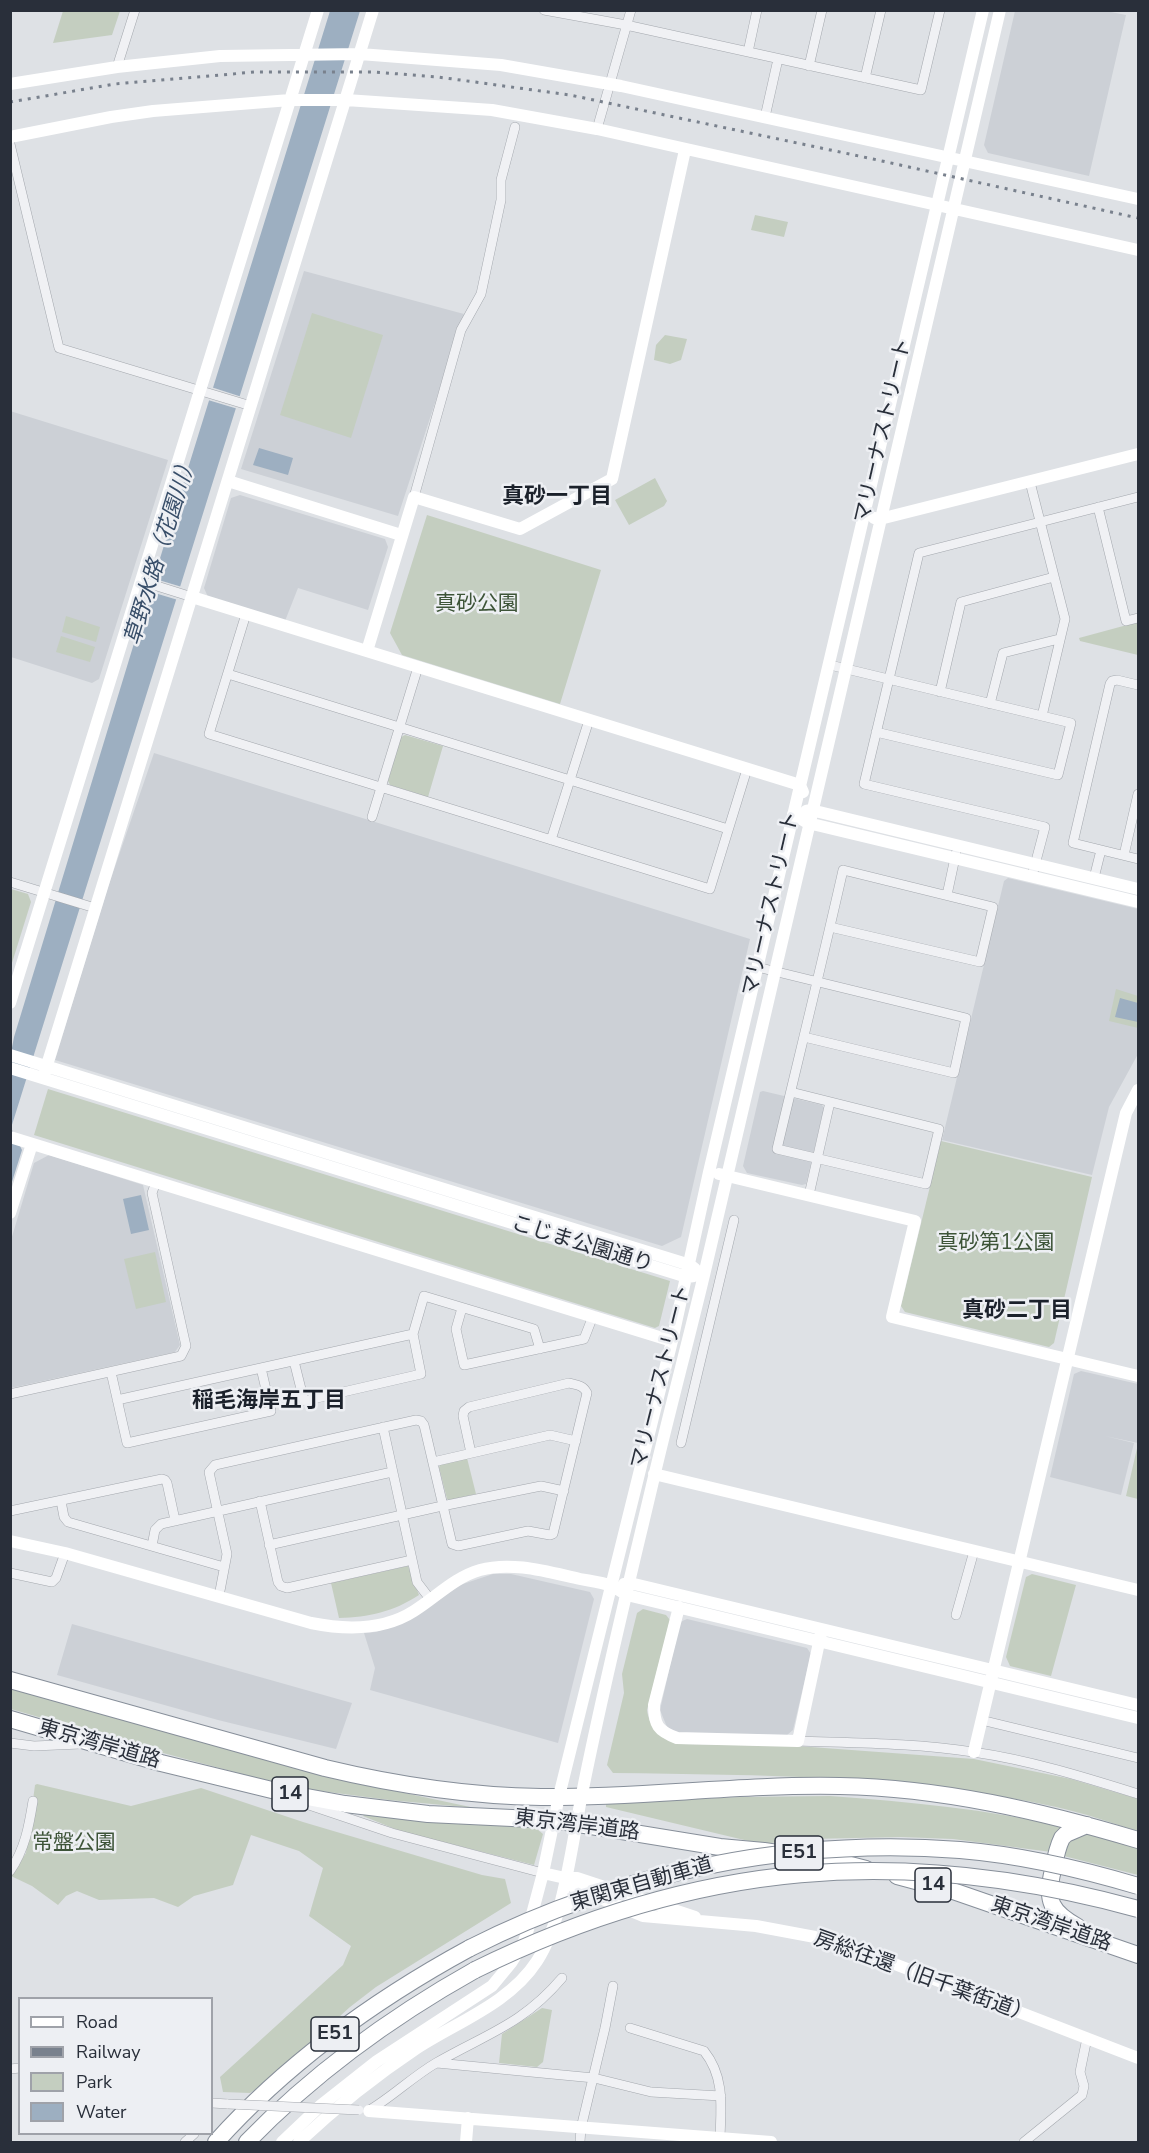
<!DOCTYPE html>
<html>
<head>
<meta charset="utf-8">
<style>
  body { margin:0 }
  #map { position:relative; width:1149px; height:2153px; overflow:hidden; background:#dee1e5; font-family:"Nunito Sans",sans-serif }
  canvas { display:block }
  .frame { position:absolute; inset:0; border:12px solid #292f3a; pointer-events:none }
  .legend { position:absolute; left:18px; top:1997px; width:195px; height:138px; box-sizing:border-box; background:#edeff3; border:2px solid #9fa2a9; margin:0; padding:8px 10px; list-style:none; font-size:18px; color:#292f3a }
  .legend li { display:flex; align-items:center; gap:12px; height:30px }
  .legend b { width:30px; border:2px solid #9fa2a9 }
</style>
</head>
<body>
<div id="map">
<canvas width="1149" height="2153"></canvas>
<div class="frame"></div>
<ul class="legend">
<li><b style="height:8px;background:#fff"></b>Road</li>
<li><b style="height:8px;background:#79818d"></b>Railway</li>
<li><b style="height:16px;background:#c4cec0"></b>Park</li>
<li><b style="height:16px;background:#9dafc1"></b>Water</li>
</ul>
</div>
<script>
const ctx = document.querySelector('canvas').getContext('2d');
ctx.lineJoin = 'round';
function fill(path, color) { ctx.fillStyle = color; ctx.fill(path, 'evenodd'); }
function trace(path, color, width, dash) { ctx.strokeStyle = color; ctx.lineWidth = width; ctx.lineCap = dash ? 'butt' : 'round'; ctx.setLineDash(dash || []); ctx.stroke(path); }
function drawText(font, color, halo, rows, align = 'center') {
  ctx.font = font + ' "Nunito Sans","Noto Sans JP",sans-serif'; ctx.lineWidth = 5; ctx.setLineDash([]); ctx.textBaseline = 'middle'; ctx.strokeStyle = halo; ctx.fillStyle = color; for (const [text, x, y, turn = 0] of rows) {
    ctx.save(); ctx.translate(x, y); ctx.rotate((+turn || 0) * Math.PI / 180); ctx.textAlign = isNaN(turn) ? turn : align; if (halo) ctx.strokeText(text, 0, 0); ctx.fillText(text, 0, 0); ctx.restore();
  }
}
const built = new Path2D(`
  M1106 11 1126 15 1089 176 988 153 984 145 1015 11Z
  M304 271 464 314 398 516 241 469Z
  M10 411 168 460 99 679 92 683 11 657Z
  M240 495 385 539 388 547 368 610 298 588 285 621 208 597 204 588 231 498Z
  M154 753 750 939 681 1237 662 1246 55 1060 108 887Z
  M1008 878 1138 909V1054L1109 1107 1092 1175 942 1140 1004 881Z
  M763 1091 822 1105 824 1108 806 1184 802 1185 747 1173 743 1166 760 1092Z
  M49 1155 143 1185 180 1345 175 1352 11 1388V1240L34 1163Z
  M1081 1371 1138 1384V1443L1105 1436 1134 1443 1121 1495 1050 1477 1074 1374Z
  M493 1574H511L590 1592 594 1599 558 1743 370 1690 375 1668 364 1633 376 1632 409 1620 460 1585Z
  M687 1619 807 1648 811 1654 793 1730 787 1735 676 1733 667 1727 660 1710 680 1622Z
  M72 1624 352 1703 336 1749 218 1720 57 1675Z`);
const green = new Path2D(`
  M63 11V10L120 11 112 35 53 43Z
  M755 215 788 222 784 237 751 230Z
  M312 313 383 335 351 438 280 415Z
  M665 335 687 339 681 360 670 364 654 360 656 345Z
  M655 478 667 501 664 506 629 525 615 500Z
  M427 515 601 570 560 704 402 655 390 633Z
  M66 616 100 627 96 642 62 632Z
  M1138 622V655L1080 641 1079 638Z
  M61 636 95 647 90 662 56 652Z
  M405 735 443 746 428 797 390 785 388 781 401 737Z
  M11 889 28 894 31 902 11 966Z
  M1116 989 1138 996V1028L1109 1021Z
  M48 1089 670 1281 659 1326 655 1328 34 1135Z
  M941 1141 1092 1177 1054 1343 1049 1347 905 1312 901 1306Z
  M155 1252 166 1302 136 1309 124 1259Z
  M1138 1444V1499L1126 1496Z
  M467 1458 476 1494 449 1500 447 1499 439 1467 441 1464Z
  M408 1566 419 1595C393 1612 369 1617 339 1618L331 1583Z
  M1032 1574 1076 1585 1051 1676 1010 1666 1006 1657 1026 1577Z
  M643 1609 666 1615 670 1620 647 1710C649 1727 661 1738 677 1744L797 1746 974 1759 1071 1779 1138 1799V1831C1111 1823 1084 1813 1056 1807 910 1775 761 1775 613 1773L607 1765 624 1693 622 1674 637 1613Z
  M10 1688 325 1776 475 1808 389 1800 321 1791 272 1782 148 1749 11 1709Z
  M37 1784 131 1806 201 1788 303 1822 482 1875 505 1879 511 1903 376 1987 350 2007 265 2084 250 2093 223 2092 220 2077 343 1965 351 1946 309 1916 323 1868 299 1851 251 1835 233 1885 194 1896 178 1907 154 1898 99 1900 77 1891 66 1896 58 1905 32 1886 11 1876 26 1853 35 1785Z
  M830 1796C909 1802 987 1809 1065 1827L1051 1852 953 1839 901 1837 809 1839 761 1844 606 1807V1803L741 1797Z
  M365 1813 530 1827 537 1829 543 1834 534 1865 400 1831 363 1816Z
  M1086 1833 1138 1846V1875L1060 1855 1064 1842Z
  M542 2008 552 2010 543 2062 537 2067 499 2063 502 2034Z`);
const water = new Path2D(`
  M330 11H360L11 1128 22 1150 11 1185 10 1058 14 1037 157 568Z
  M259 448 293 458 288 475 253 465Z
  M1120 998 1138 1003V1022L1115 1017Z
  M141 1195 149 1230 131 1234 123 1199Z`);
const pier = new Path2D(`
  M211 387 242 397 238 409 208 400Z
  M152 578 182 587 178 600 148 591Z`);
const street = new Path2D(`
  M544 10 626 25 921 90 940 10
  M748 52 757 10
  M809 66 822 10
  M117 67 135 10
  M865 78 881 10
  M765 117 778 59
  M597 129 631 10
  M10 144 59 348 251 406
  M1030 482 1065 619 1042 716
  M414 497 461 330 481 294 501 200V180L515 127
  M1098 507 1126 621 1138 618
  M141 581 192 597
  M246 614 209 734 710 889 747 769
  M830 665 1071 723 1058 775 876 732
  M228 674 728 829
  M1138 685 1117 680 1112 681 1110 684 1073 843 1138 859
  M940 692 961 602 1054 577
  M990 704 1003 653 1059 639
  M372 817 418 667
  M551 840 589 720
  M1124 855 1138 794
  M1032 876 1045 827 864 784 919 553 1138 497
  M1094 878 1101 850
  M10 882 95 908
  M947 895 956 853
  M757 967 966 1018 954 1073 804 1037
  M791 1092 939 1129 926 1184 777 1149C799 1056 822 963 843 870L993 907 980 962 830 927
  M809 1195 830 1102
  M462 1308 456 1329 464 1365 584 1339 593 1316
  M294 1361 304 1401 421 1374 413 1334 424 1296 534 1329 540 1349
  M261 1368 413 1334
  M111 1372 127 1443 271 1411 261 1368 117 1400
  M10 1394 181 1356 186 1346 152 1193 156 1182
  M383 1427 417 1582 430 1599
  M681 1443 734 1220
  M433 1462 550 1435 576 1441
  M61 1501 64 1517 68 1522 224 1567
  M260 1501 278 1582 281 1586 287 1588 412 1560
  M10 1511 162 1479 165 1480 167 1483 175 1520
  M269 1545 442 1506 541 1486 564 1491
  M152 1546 155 1530 161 1524 392 1472
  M10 1573 52 1582 56 1578 65 1553
  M219 1596 227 1554 209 1472 215 1465 416 1420 421 1421 424 1425 452 1544 458 1546 528 1531 550 1535 553 1534 587 1393C583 1385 577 1385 569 1383L469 1407 464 1411 463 1416 471 1453
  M956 1615 974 1551
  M981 1720 1138 1758
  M798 1741C856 1743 915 1743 973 1752 1029 1760 1084 1777 1138 1794
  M10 1743 34 1746 80 1744
  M306 1804 392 1833 543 1873
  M10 1871C25 1849 29 1826 33 1801
  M630 2028 704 2051C725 2077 721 2107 720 2138
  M437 2063 594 2078 651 2092 721 2096
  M10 2069 20 2068
  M212 2103 228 2104
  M368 2111C391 2098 412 2077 436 2063 486 2034 522 2025 562 1978
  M185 2142 194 2134
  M580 2142 581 2128 605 2028 613 1986
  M1024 2142 1082 2095 1084 2086 1080 2072 1087 2038`);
const secondary = new Path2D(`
  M10 84 117 67 220 56 360 54 501 65 621 86 1138 199
  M10 137 111 117 153 111 290 100H346L492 110 597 129 1138 250
  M228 481 401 535
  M874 518 880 519 1138 454
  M192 597 800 785 803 792
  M367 651 414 497 520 529 612 479 685 150
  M806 811 811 810 1138 889
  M793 814 808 823 1138 902
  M10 1003 318 10
  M10 1055 690 1265 695 1269
  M10 1068 687 1277 694 1276
  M43 1078 373 10
  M10 1137 672 1341
  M719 1174 915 1221 892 1317 1138 1376
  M10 1213 32 1144
  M654 1474 1138 1590
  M10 1541 65 1553 311 1623C346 1630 383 1631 414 1611 435 1598 455 1577 480 1570 512 1561 548 1572 580 1579 590 1581 602 1582 611 1586 617 1588 622 1592 627 1595L1138 1718
  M624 1584 630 1583 1138 1705
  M679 1607 654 1705C654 1725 658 1731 677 1738L798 1741 821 1633
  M974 1752 1126 1113 1138 1090
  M543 1873 565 1878H577L695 1917
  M565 1878 574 1887 643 1916 756 1926 815 1937 848 1946 1138 2058
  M369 2111 771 2142
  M282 2142 320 2106 377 2061 492 1986 511 1963 523 1944 527 1933 543 1873 559 1796 672 1341 709 1172 983 10
  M299 2142C335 2108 375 2076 417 2048 457 2022 510 2003 537 1961 564 1920 572 1842 582 1794 603 1688 629 1583 654 1477 670 1409 688 1342 704 1275 799 853 901 432 1000 10
  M466 2142 468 2118`);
const highway = new Path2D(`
  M10 1680 325 1768C396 1785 468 1796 541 1797 640 1798 740 1784 840 1786 942 1788 1041 1811 1138 1840
  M10 1719 161 1763 280 1792 345 1804 428 1814 554 1820 720 1847 764 1851 839 1862 866 1869
  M897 1876 953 1891 1138 1955
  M1078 1927C1051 1912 1045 1901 1053 1870 1055 1859 1057 1848 1062 1838L1066 1834 1087 1825
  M216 2142C288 2062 376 1999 470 1948
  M247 2142C314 2073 391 2017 475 1970`);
const rail = new Path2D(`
  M10 102 115 84 255 72H374L438 77 570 95 873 159 1138 218`);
const streetBridge = new Path2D(`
  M228 2104 359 2110`);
const highwayBridge = new Path2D(`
  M470 1948C620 1872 792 1837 960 1850 1020 1855 1081 1869 1138 1886
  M475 1970C696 1861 901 1844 1138 1909`);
const shields = [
  [290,1794,36],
  [799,1853,48],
  [933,1885,36],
  [335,2034,48]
];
const shieldNames = [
  ["14",290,1794],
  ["E51",799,1853],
  ["14",933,1885],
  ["E51",335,2034]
];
const streetNames = [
  ["マリーナストリート",884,431,-77],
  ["マリーナストリート",772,904,-77],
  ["こじま公園通り",582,1245,17],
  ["マリーナストリート",662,1377,-76],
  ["東京湾岸道路",99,1745,16],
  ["東京湾岸道路",577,1826,7],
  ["東関東自動車道",642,1885,-16],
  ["東京湾岸道路",1051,1925,19],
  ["房総往還（旧千葉街道）",923,1978,20]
];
const parkNames = [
  ["真砂公園",477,605],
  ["真砂第1公園",996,1244],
  ["常盤公園",74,1844]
];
const neighbourhoodNames = [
  ["真砂一丁目",557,498],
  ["真砂二丁目",1017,1312],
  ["稲毛海岸五丁目",269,1402]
];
const waterNames = [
  ["草野水路（花園川）",162,550,-73]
];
fill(built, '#ccd0d6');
fill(green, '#c4cec0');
fill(water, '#9dafc1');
fill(pier, '#dee1e5');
trace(street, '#a4a8ae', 10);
trace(highway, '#878f9a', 18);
trace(street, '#f0f1f4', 9);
trace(secondary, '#fff', 12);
trace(highway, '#fff', 16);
trace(rail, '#79818d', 3, [3, 6]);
trace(streetBridge, '#a4a8ae', 10, []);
trace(highwayBridge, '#878f9a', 18, []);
trace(streetBridge, '#f0f1f4', 9);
trace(highwayBridge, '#fff', 16);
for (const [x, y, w] of shields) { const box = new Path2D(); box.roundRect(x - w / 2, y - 17, w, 34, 4.5); ctx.fillStyle = '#edeff3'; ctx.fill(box); trace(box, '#292f3a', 1.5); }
drawText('bold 20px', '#292f3a', null, shieldNames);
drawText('21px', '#292f3a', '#edeff3', streetNames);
drawText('21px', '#3d5438', '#edeff3', parkNames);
drawText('bold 22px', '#1b212b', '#edeff3', neighbourhoodNames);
drawText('italic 22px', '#384e69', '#edeff3', waterNames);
</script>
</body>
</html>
